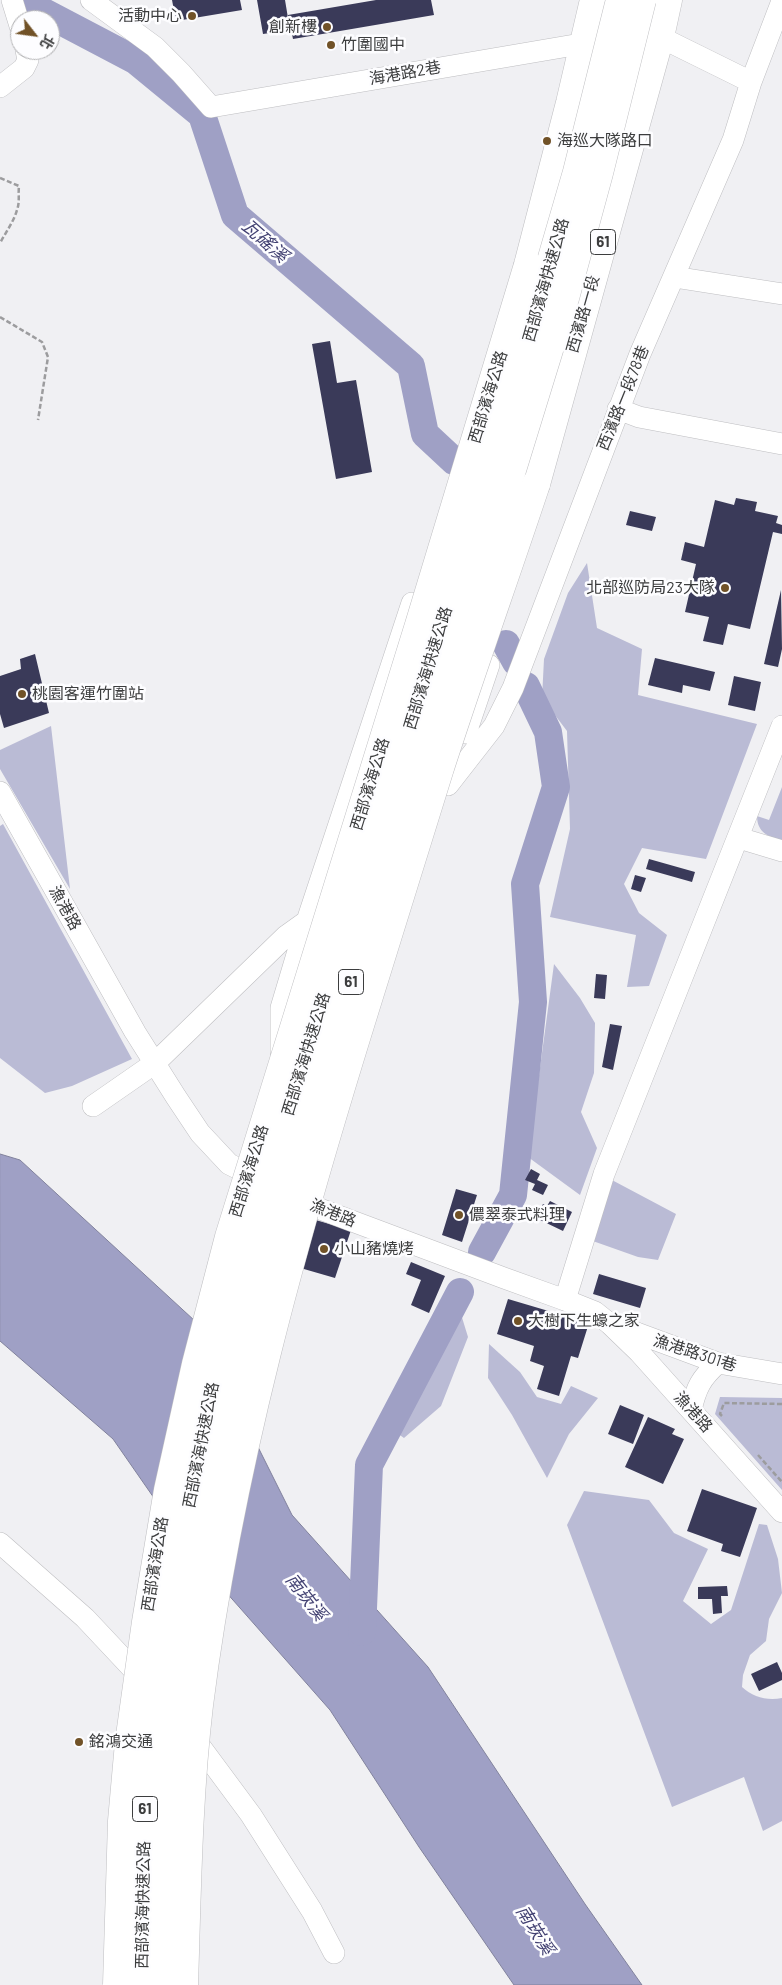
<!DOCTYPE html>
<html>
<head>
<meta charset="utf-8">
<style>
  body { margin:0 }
  #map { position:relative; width:782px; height:1985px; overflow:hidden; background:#f0f0f3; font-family:Barlow,"Noto Sans TC",sans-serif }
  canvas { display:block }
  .north { position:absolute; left:10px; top:10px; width:50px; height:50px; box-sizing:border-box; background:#fdfdff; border:1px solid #b0b0b2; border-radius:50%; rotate:120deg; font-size:14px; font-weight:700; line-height:20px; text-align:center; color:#3c3d3e }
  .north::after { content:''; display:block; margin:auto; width:18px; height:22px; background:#715227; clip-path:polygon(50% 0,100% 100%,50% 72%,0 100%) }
</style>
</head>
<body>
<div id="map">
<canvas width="782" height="1985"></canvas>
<div class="north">北</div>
</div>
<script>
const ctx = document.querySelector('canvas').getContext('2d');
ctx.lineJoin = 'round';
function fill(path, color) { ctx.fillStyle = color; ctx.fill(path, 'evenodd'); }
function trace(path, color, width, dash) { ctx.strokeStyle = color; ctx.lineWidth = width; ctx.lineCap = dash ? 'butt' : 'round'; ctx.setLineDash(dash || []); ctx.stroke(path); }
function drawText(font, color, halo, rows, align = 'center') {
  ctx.font = font + ' Barlow,"Noto Sans TC",sans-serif'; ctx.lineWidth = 5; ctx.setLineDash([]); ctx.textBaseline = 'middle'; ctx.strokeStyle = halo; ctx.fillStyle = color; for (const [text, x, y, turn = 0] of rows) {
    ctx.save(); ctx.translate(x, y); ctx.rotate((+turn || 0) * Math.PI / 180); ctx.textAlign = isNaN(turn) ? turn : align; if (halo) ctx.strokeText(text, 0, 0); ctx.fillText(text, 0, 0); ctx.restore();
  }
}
const green = new Path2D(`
  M587 563 597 628 642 649 638 695 757 724 706 859 642 848 624 884 639 913 667 935 649 986 627 987 636 935 550 917 570 829 567 731 542 698 544 659 568 593Z
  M51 726 70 889 0 769V750Z
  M782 787V841C768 837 757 832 757 816L769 820Z
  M3 824 132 1059 72 1086 45 1093 0 1058V826Z
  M554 964 580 998 595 1023 594 1073 581 1112 597 1148 580 1195 528 1157Z
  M610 1179 676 1214 658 1260 638 1257 590 1240Z
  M460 1311 468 1337 441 1406 404 1438 394 1431Z
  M489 1344 520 1372 537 1397 561 1404 571 1386 598 1398 569 1434 547 1478 512 1415 488 1378Z
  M720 1397 782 1398V1490L715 1414Z
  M584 1491 649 1500 674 1533 708 1549 683 1601 711 1624 731 1610 759 1524 767 1525 778 1559 782 1593 769 1619 766 1641 750 1655 743 1675 742 1687C753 1697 767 1701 782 1698V1821L763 1831 744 1777 672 1807 567 1525Z`);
const water = new Path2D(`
  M0 1154 20 1160 195 1321 292 1515 428 1667 585 1904 642 1985H514L419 1847 330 1710 195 1557 113 1439 0 1341Z`);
const river = new Path2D(`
  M21 0 135 60 202 115 235 215 411 366 425 434 454 461
  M506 644 516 662
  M482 1252 513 1195 533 1002 525 884 556 787 548 732 526 686
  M362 1632 369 1465 460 1292`);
const building = new Path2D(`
  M172 0H240L242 10 176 21Z
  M257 0H285L290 30 263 34Z
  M376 0H431L434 15 293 39 288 15Z
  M330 341 337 383 356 380 372 472 336 479 312 344Z
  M736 498 757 502 755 511 778 516 776 523 782 525V534L773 532 750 629 728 624 723 645 703 641 709 617 685 612 696 564 681 560 685 542 704 547 715 500 734 505Z
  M630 511 656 517 652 531 626 525Z
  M781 590 782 649 778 667 764 664Z
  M35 654 49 713 4 728 0 714V676L21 669 20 659Z
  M655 658 715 672 710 691 683 685 682 693 648 685Z
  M734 676 761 682 755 711 728 705Z
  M649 859 695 872 692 882 646 869Z
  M635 875 646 878 641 892 631 889Z
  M596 974 607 975 605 999 594 998Z
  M610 1024 622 1026 613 1070 602 1067Z
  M531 1169 540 1174 537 1180 548 1185 543 1195 532 1190 535 1184 525 1180Z
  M456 1189 477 1195 462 1242 442 1235Z
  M550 1201 572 1212 563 1231 536 1218 543 1204 547 1206Z
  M312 1219 351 1230 335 1278 297 1267Z
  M411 1262 445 1276 429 1313 411 1305 421 1280 406 1274Z
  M599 1274 646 1288 640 1308 593 1294Z
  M508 1299 589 1323 578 1358 571 1356 559 1396 537 1389 544 1366 530 1361 534 1346 497 1334Z
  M620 1405 644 1415 633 1444 608 1434Z
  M648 1417 675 1429 672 1434 684 1439 663 1484 625 1467Z
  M702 1489 757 1508 740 1557 721 1551 723 1544 687 1531Z
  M727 1586 728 1596H721L722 1613 713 1614 712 1599H698V1587Z
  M777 1662 782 1673V1680L759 1691 751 1674Z`);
const path = new Path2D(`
  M0 178 19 186C18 194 20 202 17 210 14 221 6 232 0 243
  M0 317 42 342 48 357 38 420
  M722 1416 720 1414 724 1403 782 1404
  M758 1455 782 1482`);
const minor = new Path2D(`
  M12 0 20 26
  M91 0 155 47 181 73 211 107 598 41
  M646 38 660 37 751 82
  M0 87 24 68 28 60 26 50
  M674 277 782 294
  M618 409 639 417 782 444
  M466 733 489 665
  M448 785 494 726 513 688 640 354 733 140 751 82 782 1
  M0 792 135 1032 176 1097 200 1133 229 1164 261 1180
  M739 838 782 851
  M281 1052V1008L307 921 412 603
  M93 1106 155 1063 286 936 307 921
  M293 1196 320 1209 504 1278 565 1300 595 1312 610 1324 639 1352 782 1512
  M565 1300 604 1174 782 726
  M618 1326 718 1363 782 1374
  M691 1410C696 1388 701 1378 718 1363
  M0 1543 85 1618 146 1683
  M191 1734 251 1815 312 1911 334 1953`);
const major = new Path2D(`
  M528 265 570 103 594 0
  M536 484 660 37 668 0`);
const majorBridge = new Path2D(`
  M117 1985 122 1821 129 1743 146 1622 168 1490 196 1364 229 1237 419 625 528 265
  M184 1985C187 1892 188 1798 199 1705 229 1468 294 1237 365 1009 390 930 414 850 439 771 470 675 504 580 536 484`);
const highwayBridge = new Path2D(`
  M141 1985V1910L146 1785 165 1635 208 1398 274 1158 497 447 577 172 620 0
  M163 1985V1919L171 1776 185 1636 214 1478 250 1327 346 1001 446 684 565 298 599 173 642 0`);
const markers = [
  [192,16,5,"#715227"],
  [327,27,5,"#715227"],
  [331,45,5,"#715227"],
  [547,141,5,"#715227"],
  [725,588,5,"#715227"],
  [22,694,5,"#715227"],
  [459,1215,5,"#715227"],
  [324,1249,5,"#715227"],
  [518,1321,5,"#715227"],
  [79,1742,5,"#715227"]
];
const shields = [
  [603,242,25],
  [351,982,25],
  [145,1809,25]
];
const shieldNames = [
  ["61",603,242],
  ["61",351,982],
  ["61",145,1809]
];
const poiNames = [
  ["活動中心",182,16,"right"],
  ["創新樓",317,27,"right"],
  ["竹圍國中",341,45],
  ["海巡大隊路口",557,141],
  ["北部巡防局23大隊",715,588,"right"],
  ["桃園客運竹圍站",32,694],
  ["儂翠泰式料理",469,1215],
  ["小山豬燒烤",334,1249],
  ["大樹下生蠔之家",528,1321],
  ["銘鴻交通",89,1742]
];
const streetNames = [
  ["海港路2巷",405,73,-10],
  ["西部濱海快速公路",546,280,-74],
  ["西濱路一段",583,314,-74],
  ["西部濱海公路",488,397,-73],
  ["西濱路一段78巷",623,398,-68],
  ["西部濱海快速公路",428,668,-73],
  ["西部濱海公路",370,784,-73],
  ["漁港路",65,908,61],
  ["西部濱海快速公路",306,1054,-73],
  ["西部濱海公路",249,1171,-73],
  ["漁港路",333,1213,22],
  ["漁港路301巷",695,1353,18],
  ["漁港路",693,1412,48],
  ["西部濱海快速公路",201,1445,-79],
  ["西部濱海公路",155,1564,-81],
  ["西部濱海快速公路",143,1905,-89]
];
const waterNames = [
  ["瓦磘溪",265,241,41],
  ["南崁溪",306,1597,52],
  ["南崁溪",535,1930,58]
];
fill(green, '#babbd5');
fill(water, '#9fa0c5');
trace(water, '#81829c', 1);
trace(river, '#9fa0c5', 28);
fill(building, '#3a3a59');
trace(minor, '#bebec1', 22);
trace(major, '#bebec1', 29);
trace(path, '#9c9c9e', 2.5, [5, 2.5]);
trace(minor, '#fff', 21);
trace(major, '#fff', 28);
trace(majorBridge, '#bebec1', 29, []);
trace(highwayBridge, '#bebec1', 29, []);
trace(majorBridge, '#fff', 28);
trace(highwayBridge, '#fff', 28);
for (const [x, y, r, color] of markers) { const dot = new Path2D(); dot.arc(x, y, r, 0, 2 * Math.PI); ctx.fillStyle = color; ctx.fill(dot); trace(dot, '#fdfdff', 2); }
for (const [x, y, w] of shields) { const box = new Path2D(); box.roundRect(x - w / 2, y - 12.5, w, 25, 4); ctx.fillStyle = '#fdfdff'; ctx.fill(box); trace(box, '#3c3d3e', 1); }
drawText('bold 15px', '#3c3d3e', null, shieldNames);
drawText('16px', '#3c3d3e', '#fdfdff', poiNames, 'left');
drawText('16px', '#3c3d3e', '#fdfdff', streetNames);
drawText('italic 18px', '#424172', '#fdfdff', waterNames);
</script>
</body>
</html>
